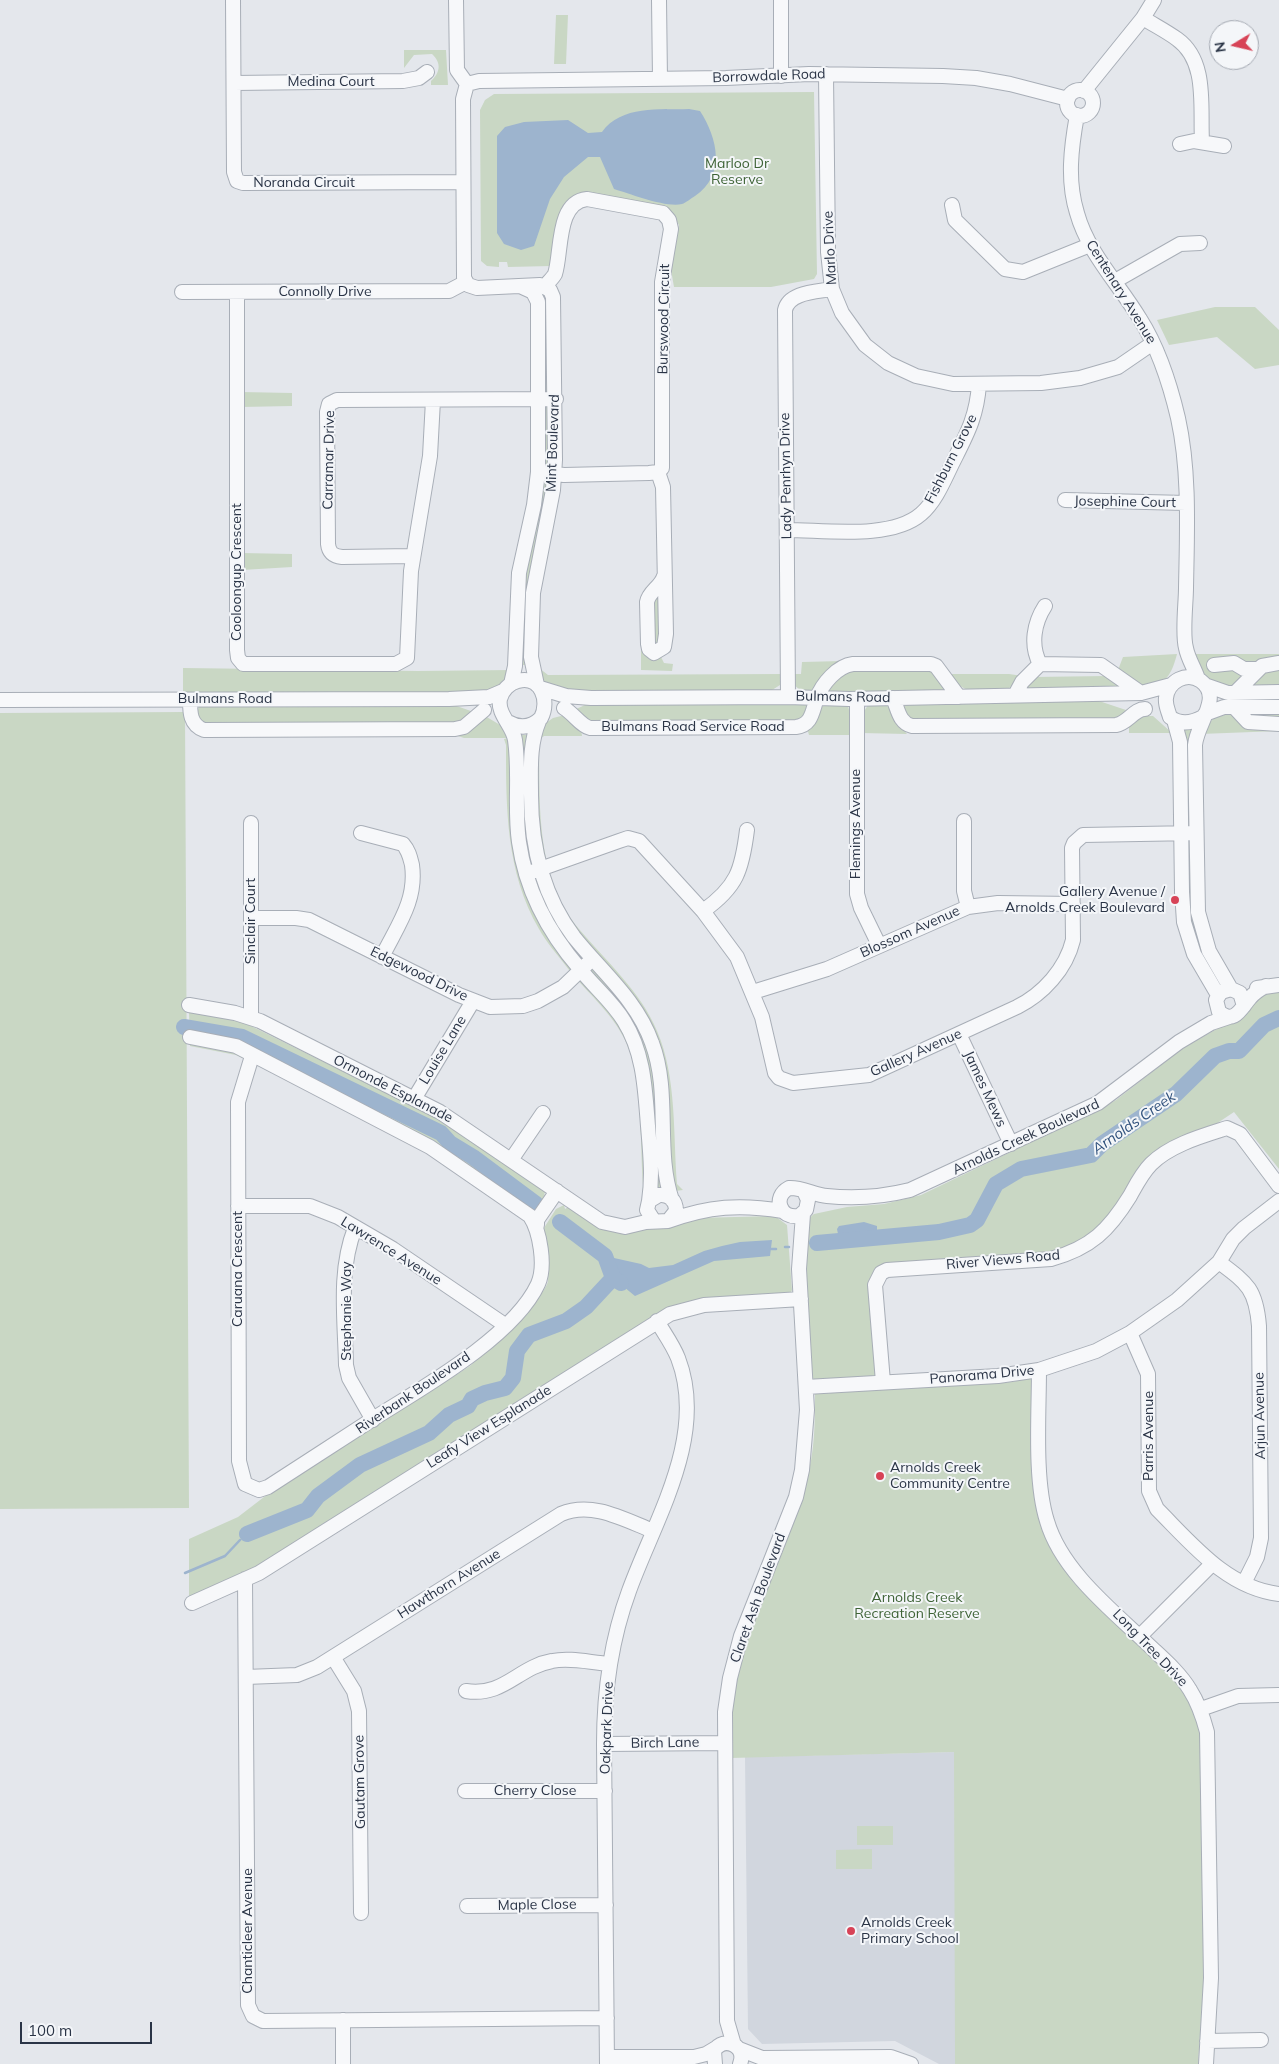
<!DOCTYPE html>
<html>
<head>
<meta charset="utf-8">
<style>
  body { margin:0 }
  #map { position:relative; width:1279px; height:2064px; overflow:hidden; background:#e4e7ec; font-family:Mulish,sans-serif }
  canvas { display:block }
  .north { position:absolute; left:1209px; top:20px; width:50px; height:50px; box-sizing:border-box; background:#f4f6f9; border:1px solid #a3a8b1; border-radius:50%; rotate:261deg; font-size:14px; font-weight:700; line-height:20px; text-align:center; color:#2a3446 }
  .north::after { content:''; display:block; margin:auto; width:18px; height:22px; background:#d74357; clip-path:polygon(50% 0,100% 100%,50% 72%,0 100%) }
  .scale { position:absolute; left:20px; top:2022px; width:132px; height:22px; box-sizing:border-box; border:2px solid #2a3446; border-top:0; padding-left:6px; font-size:15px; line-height:18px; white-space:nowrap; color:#2a3446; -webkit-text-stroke:4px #f4f6f9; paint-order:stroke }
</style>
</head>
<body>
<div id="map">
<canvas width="1279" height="2064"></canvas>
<div class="north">N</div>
<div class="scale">100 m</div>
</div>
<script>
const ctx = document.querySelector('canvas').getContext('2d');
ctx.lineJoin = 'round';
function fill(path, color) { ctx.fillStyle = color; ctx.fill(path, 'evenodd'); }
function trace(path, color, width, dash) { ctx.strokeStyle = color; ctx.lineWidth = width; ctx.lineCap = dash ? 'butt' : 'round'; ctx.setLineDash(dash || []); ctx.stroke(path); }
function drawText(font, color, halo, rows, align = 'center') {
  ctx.font = font + ' Mulish,sans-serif'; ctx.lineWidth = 4; ctx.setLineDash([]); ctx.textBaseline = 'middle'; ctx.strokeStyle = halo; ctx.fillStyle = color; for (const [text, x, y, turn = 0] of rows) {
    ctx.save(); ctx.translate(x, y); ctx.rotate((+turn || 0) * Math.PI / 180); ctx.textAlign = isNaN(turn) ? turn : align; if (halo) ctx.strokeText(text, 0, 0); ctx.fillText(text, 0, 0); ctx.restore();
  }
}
const built = new Path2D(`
  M955 1752V2064H939L895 2041 762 2044 748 2029 745 1757Z`);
const green = new Path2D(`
  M556 15H568L566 64H554Z
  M404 50H446L448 85H431V81C440 73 442 63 432 54L414 55 404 68Z
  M814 92 817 274 814 279 771 287H674L671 270 679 225 668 208 584 193 551 266 508 267 507 262H499V267L487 266 481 261 480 110 485 100 494 94Z
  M546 299 550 303 551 459 528 665H518L543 302Z
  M1215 307H1255L1279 330V365L1255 369 1217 337 1169 345 1157 320Z
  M241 392 292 393V406L241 407Z
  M242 553 292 554V567L242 570Z
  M659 593 663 642 655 646 653 595Z
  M641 650 660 655 664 663 673 664 672 671 641 670Z
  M1177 654C1172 673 1168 680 1151 690L1024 689 1033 677 1107 676 1118 670 1123 657Z
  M1191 654H1279V691L1209 685Z
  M843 661 813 691 800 690 793 684 792 674H801L802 662Z
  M183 668 418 671 512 670 502 684 481 693 183 694Z
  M539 668 548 675 782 674 780 685 769 692 572 691 551 689 540 679Z
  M930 670 949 691 825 692 845 671Z
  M947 674H1009L1023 676 1008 689C979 691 968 698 947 674Z
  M1099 701 1126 710 1119 719 913 723 903 708 907 703Z
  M451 704 485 716 517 735H529L553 718 565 715 581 729 582 736H544L539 740C540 806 535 875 579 929 606 961 641 992 657 1031 677 1077 673 1134 677 1184L683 1190 642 1195 643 1186C640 1144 643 1077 625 1040 611 1011 585 991 566 966 557 954 546 942 539 929 506 872 506 809 506 745L504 739 508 738H464L423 725 203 723C197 717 197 713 199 705Z
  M702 704H805L811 709 800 723 591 725 574 710 585 705Z
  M842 704 848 706 852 721 850 735H809L807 728 823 706Z
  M884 704C891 706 901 727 907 734L861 733 863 713 868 705Z
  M185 712 189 1508 0 1509V713Z
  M1279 713V731L1200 734 1214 718 1228 714Z
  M1141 716H1153L1172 733H1129V727Z
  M1179 724H1195L1192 882 1221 982 1215 988 1190 931Z
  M1279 991V1169L1234 1112 1216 1124 1179 1138 1155 1152 1113 1211 1089 1238 1048 1254 882 1267 879 1379 816 1382 811 1375 804 1269 808 1219 814 1214 847 1207 884 1204 921 1195 1104 1107 1116 1100 1183 1048 1222 1026 1252 1006 1261 996 1268 992Z
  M189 1011 245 1023 442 1120 546 1192 544 1194 549 1199 540 1216 425 1148 236 1055 190 1046Z
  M564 1205 565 1209 570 1206 602 1228 619 1233H629L645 1228 669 1227 696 1218 775 1216 787 1225 792 1290 790 1294 692 1303 254 1572 189 1597V1539L238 1517 264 1497 470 1366C485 1353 545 1298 548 1281 550 1264 541 1247 542 1231L556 1209Z
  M1033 1377 1034 1485 1042 1528 1057 1558 1074 1583 1171 1675 1194 1708 1201 1741 1204 1976 1198 2064H955L954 1752 731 1758C731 1715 735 1675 748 1634 764 1582 790 1533 806 1481 815 1453 815 1422 815 1394L1012 1382Z
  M857 1826H893V1845H857Z
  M872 1849V1869H836V1850Z`);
const water = new Path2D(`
  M689 109 700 111C718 139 726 175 695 196 691 198 686 203 682 204 666 208 631 194 614 189L600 157H588L564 177 550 199 534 246 521 250 504 244 497 233V136L505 127 524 122 568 120 588 133 602 132C621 105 660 110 689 109Z
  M864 1222 877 1226V1237C866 1242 851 1244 839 1239L837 1229 839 1226Z
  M772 1240 770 1256 714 1261 635 1296 613 1278 605 1256 641 1264 649 1268 673 1265 704 1251 722 1246 740 1242Z`);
const stream = new Path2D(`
  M785 1247H789
  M771 1249H776
  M185 1573 225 1556 240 1540`);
const river = new Path2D(`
  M184 1027 242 1037 441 1133 450 1143 473 1157 536 1204
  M560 1222 605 1256 613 1278
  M817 1243 939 1232 970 1225 977 1220 996 1184 1021 1169 1091 1155 1102 1144 1176 1094 1215 1056 1229 1051H1239L1264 1025 1279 1018
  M247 1534 307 1510 318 1496 360 1465 429 1433 449 1415 468 1406 472 1399 485 1393 505 1388 513 1378 517 1351 529 1335 566 1321 586 1307 613 1278 621 1283`);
const minor = new Path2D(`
  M233 0 234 172 237 181 243 183 463 182
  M456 0 457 70 467 84
  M659 0 660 79
  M781 0V76
  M1143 18C1154 25 1166 31 1177 39 1208 61 1200 107 1202 141
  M826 74 828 252 832 289 842 313 865 345 888 363 916 376 953 384 1041 383 1080 378 1118 367 1153 343
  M234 83 403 81 419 78 427 72
  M467 84 463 99 464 278 468 285 477 288 540 285 550 290 553 297 555 460 553 490 533 593 531 657 537 685
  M467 84 479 81 726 78 809 74 943 76 976 78 1010 84 1068 99
  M1067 103a13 13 0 1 1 26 0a13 13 0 1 1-26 0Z
  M1084 91 1143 18 1154 0
  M1077 115C1071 148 1067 181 1077 213 1088 253 1119 284 1140 319 1159 349 1170 384 1178 418 1190 472 1187 532 1186 588 1186 603 1182 634 1186 648 1188 659 1195 669 1198 679
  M1180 144 1194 141 1224 146
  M952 205 955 220 1005 269 1023 272 1090 245
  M1115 281 1180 244 1200 243
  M182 292 449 291 466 282
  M237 292V650L238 658 243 664H396L407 658 411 571 430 456 433 400
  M538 472 564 475 649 473 658 472 662 468V282L671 229 669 220 663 213 587 199C556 202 562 253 555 274 553 278 548 282 545 286
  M658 472 663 487 666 634 664 647 654 653 649 649 648 644 647 602C649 591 661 587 664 576
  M1065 500 1186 503
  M787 530C825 530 891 540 921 514 936 501 944 480 953 462 967 434 977 416 979 384
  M413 556 342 557C333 556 329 553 328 544L327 412 329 404 337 400 556 399
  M1040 664C1030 645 1034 623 1045 606
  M1214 665 1234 663 1244 669H1259
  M511 684 515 666 519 573 534 505 538 472V302L533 292 522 287
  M1205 685 1228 693 1279 692
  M540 688 566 696 591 698 788 697 849 699 1141 693 1171 685
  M1235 693 1262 666 1279 663
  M1015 695 1022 682 1040 664 1101 665 1141 693
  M788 697 785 310C789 292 816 292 832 289
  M893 698C898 709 899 723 912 726L1116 725C1128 723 1134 709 1145 709
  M857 699V894L861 908 879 945
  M0 700 449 699 489 697 503 691
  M190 700C190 712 190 725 204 730L455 729 464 727 484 710
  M1234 707 1248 722 1279 724
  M564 708C574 714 581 726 590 728L796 727C812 725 812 712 817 698 822 684 837 666 853 664H931L936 666 959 697
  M1205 714 1224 707H1279
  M1203 717C1192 723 1180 725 1170 717 1168 710 1165 705 1166 698 1168 681 1187 671 1201 681 1223 697 1197 723 1195 745L1198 912 1209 951 1231 989
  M1174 720 1180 742 1182 892 1184 922 1194 954 1218 995
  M539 721C529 745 531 769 531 795 531 846 543 896 574 937 602 972 637 1000 652 1043 671 1093 655 1151 672 1200
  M508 722C520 729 531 728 541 718 550 701 541 675 518 681 509 683 502 691 500 699 497 714 513 726 515 740 520 774 514 808 519 842 526 891 548 932 580 969 594 987 612 1001 624 1021 644 1053 645 1089 648 1126 650 1151 653 1176 649 1201
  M964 821V891L968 907
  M251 823V1018
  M361 833 403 844C409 851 410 857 412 865 417 901 397 926 382 957
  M526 874 619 841 628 838 639 841 703 911 737 957 762 1017 775 1073 779 1078 793 1083 869 1075 1017 1007C1043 994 1066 969 1073 940L1072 848 1074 843 1083 835 1196 833
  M703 911C737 887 742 870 747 830
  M251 918H296L309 920 459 995 490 1007 523 1006 538 1001 563 987 587 964
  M1257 988 1279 985
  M753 992 827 969 968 907 998 903 1073 904
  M189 1005 235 1013 260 1021 440 1112 602 1222 625 1227 646 1222 668 1221 676 1211C676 1200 669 1194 659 1195L649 1201 647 1210 654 1221
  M1244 1006 1240 993 1231 989 1221 992 1216 1000 1219 1012C1235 1025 1241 1008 1250 998 1254 993 1260 989 1266 986
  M959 1034 1011 1144
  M190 1037 236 1046 430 1147 530 1216C540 1231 546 1266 538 1284 514 1336 424 1387 376 1417 340 1440 304 1464 268 1487L259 1490 245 1484 239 1461 238 1102 252 1056
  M414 1099 473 1001
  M511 1160 543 1113
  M804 1191 808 1200 806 1210 799 1216C780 1219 772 1197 789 1188 801 1187 815 1195 827 1196 856 1199 882 1197 910 1190L1098 1103 1179 1042 1211 1023 1229 1017
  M238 1206H310L338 1217 393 1249 505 1325
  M668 1221C709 1206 740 1204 783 1211
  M537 1225V1220L557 1191
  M355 1228C338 1271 345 1319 346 1365L349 1378 373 1420
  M1219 1262C1247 1283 1256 1289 1259 1326L1261 1538 1257 1557 1244 1583
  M1130 1333 1148 1374 1149 1491 1157 1509C1192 1544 1227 1588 1279 1594
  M1039 1370C1039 1414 1034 1480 1047 1521 1062 1573 1117 1614 1155 1651 1168 1663 1181 1675 1190 1690 1199 1704 1203 1717 1207 1732L1211 1978 1206 2064
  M883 1382 875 1285 881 1273 887 1270 1051 1259C1091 1248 1109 1230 1130 1196 1136 1185 1142 1173 1151 1164 1170 1145 1202 1136 1227 1128L1240 1134 1279 1186
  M806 1387 998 1376 1039 1370 1096 1351 1130 1333 1177 1300 1219 1262 1233 1239 1244 1228 1279 1201
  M245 1579 248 2005 253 2016 263 2021 607 2018
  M192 1603 259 1573 670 1314 704 1305 801 1299
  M1140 1636 1212 1564
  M333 1657 354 1691 359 1711 361 1913
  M246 1677 297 1675 317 1667 561 1514C592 1501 623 1519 653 1531
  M466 1691C504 1697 518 1667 552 1661 571 1657 591 1663 610 1664
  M1201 1709 1238 1696 1279 1695
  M604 1744 725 1743
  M465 1791H605
  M467 1906 606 1905
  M343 2020V2064
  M1207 2041 1261 2040
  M734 2045 727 2021 725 1712 730 1678 741 1636 796 1497 802 1470 807 1410 799 1269 803 1214
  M739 2049 762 2058 891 2057 911 2064
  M607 2057H694L706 2054 716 2048
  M607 2064 604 1744C604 1692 611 1640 629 1591 655 1519 708 1436 678 1358 673 1345 664 1333 657 1321
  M715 2064 714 2051C724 2035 747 2046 740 2064`);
const markers = [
  [1175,900,5,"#d74357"],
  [880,1476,5,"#d74357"],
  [851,1931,5,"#d74357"]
];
const streetNames = [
  ["Borrowdale Road",769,76,-2],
  ["Medina Court",331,82],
  ["Noranda Circuit",304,183],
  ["Marlo Drive",830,248,-93],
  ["Connolly Drive",325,292],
  ["Centenary Avenue",1121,292,58],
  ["Burswood Circuit",664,319,-89],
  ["Mint Boulevard",553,443,-88],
  ["Fishburn Grove",951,459,-63],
  ["Carramar Drive",329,460,-89],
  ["Lady Penrhyn Drive",786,476,-91],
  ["Josephine Court",1125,502,1],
  ["Cooloongup Crescent",237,572,-90],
  ["Bulmans Road",843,697,1],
  ["Bulmans Road",225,699],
  ["Bulmans Road Service Road",693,727],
  ["Flemings Avenue",856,824,-90],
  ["Sinclair Court",251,921,-90],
  ["Blossom Avenue",910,932,-24],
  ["Edgewood Drive",419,974,26],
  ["Louise Lane",443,1050,-59],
  ["Gallery Avenue",916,1053,-24],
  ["Ormonde Esplanade",393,1089,27],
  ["James Mews",985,1089,65],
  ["Arnolds Creek Boulevard",1026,1137,-25],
  ["Lawrence Avenue",391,1251,32],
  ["River Views Road",1003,1260,-5],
  ["Caruana Crescent",238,1269,-90],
  ["Stephanie Way",347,1311,-90],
  ["Panorama Drive",982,1375,-5],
  ["Riverbank Boulevard",413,1393,-34],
  ["Arjun Avenue",1260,1416,-91],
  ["Leafy View Esplanade",489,1427,-32],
  ["Parris Avenue",1149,1436,-90],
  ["Hawthorn Avenue",449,1584,-32],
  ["Claret Ash Boulevard",758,1598,-70],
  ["Long Tree Drive",1150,1648,46],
  ["Oakpark Drive",607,1728,-88],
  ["Birch Lane",665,1743,-1],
  ["Gautam Grove",360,1782,-91],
  ["Cherry Close",535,1791],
  ["Maple Close",537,1905,-1],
  ["Chanticleer Avenue",248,1931,-90]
];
const parkNames = [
  ["Marloo Dr",737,164],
  ["Reserve",737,180],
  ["Arnolds Creek",917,1598],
  ["Recreation Reserve",917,1614]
];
const poiNames = [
  ["Gallery Avenue /",1165,892,"right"],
  ["Arnolds Creek Boulevard",1165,908,"right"],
  ["Arnolds Creek",890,1468],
  ["Community Centre",890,1484],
  ["Arnolds Creek",861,1923],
  ["Primary School",861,1939]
];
const waterNames = [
  ["Arnolds Creek",1134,1123,-35]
];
fill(built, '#d1d6de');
fill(green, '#c9d7c4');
fill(water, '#9db4ce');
trace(stream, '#9db4ce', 2.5);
trace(river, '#9db4ce', 16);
trace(minor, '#a8aeb7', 16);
trace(minor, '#f7f8fa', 14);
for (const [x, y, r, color] of markers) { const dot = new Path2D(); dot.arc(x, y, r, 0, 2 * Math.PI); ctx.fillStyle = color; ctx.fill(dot); trace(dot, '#f4f6f9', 2); }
drawText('14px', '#2a3446', '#f4f6f9', streetNames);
drawText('14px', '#3e6336', '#f4f6f9', parkNames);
drawText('14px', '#2a3446', '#f4f6f9', poiNames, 'left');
drawText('italic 15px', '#31527d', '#f4f6f9', waterNames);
</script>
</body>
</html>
